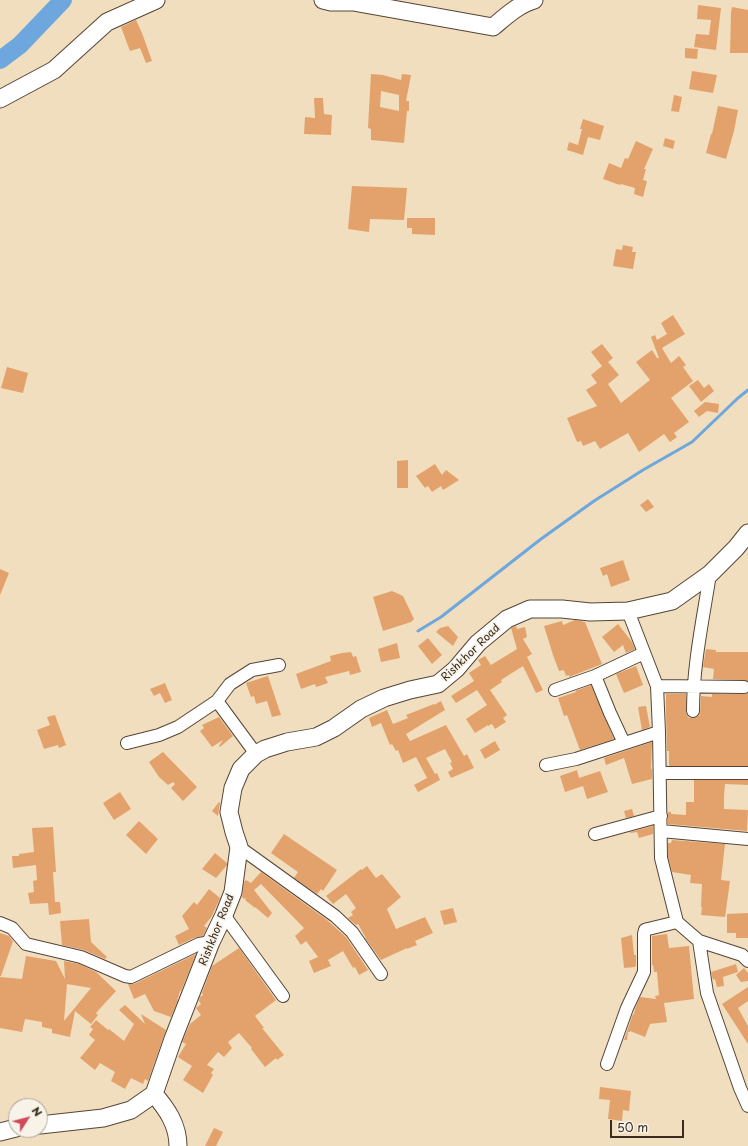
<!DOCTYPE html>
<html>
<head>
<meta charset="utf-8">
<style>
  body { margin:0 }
  #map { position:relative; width:748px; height:1146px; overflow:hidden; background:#f0debf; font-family:"Playpen Sans",sans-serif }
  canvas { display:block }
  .north { position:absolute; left:8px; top:1098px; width:40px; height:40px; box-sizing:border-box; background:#f7f3e8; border:1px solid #aca397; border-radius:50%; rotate:54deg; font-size:11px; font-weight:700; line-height:16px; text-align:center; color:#3b2a1e }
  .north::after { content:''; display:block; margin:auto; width:14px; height:18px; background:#d1495b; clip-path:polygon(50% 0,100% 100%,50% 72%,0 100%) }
  .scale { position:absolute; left:610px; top:1120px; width:74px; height:18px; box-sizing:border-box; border:2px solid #3b2a1e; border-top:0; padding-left:5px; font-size:12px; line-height:14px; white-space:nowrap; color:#3b2a1e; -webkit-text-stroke:3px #f7f3e8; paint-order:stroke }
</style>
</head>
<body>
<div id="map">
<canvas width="748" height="1146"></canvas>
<div class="north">N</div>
<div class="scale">50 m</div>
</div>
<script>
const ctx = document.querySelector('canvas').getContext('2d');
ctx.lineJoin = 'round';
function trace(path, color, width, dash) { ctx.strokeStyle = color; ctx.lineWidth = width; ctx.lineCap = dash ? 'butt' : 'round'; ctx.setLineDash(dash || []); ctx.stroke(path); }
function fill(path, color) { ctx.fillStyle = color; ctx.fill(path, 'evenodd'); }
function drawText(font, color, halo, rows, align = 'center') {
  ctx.font = font + ' "Playpen Sans",sans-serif'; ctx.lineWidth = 3.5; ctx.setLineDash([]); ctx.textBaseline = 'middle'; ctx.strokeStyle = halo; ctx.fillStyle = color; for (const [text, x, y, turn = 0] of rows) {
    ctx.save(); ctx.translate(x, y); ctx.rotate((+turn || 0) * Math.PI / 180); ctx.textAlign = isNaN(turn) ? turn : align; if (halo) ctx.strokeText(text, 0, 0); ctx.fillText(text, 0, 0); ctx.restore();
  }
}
const stream = new Path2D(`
  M418 631 441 617 541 539 594 501 643 470 692 442 738 398 748 390`);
const river = new Path2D(`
  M0 60 20 45 63 0`);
const building = new Path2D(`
  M698 5 721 8 716 50 694 47 696 34 709 35 711 20 697 19Z
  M732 7 748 10V53H730L731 12Z
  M136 20 142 33 152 61 146 63 140 48 130 51 121 27Z
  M685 48 698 49 697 59 685 58Z
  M692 71 717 75 713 93 689 89Z
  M371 74 383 75 401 80 402 74 411 75 406 101H409V111H407L404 143 371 140V129L368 128ZM381 91 399 95V111L380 107Z
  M674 95 682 97 679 112 671 111Z
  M314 98H323L324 114 332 115 331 135 304 134 305 117 315 118Z
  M718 106 738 110 734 131 726 159 706 153 711 134H712Z
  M583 119 604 126 600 140 588 137 583 155 567 150 569 142 578 145 582 129H580Z
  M665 138 675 141 673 149 663 146Z
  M636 141 653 149 644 169H646L643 180 647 181 643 197 634 194 635 188 621 184 620 185 603 179 609 163 621 168 625 158 628 159Z
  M352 186 407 188 404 220 370 219 369 232 348 229Z
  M407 218H435V235L412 234V228H407Z
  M623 245 633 247 632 252H636L633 269 613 266 616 249 622 250Z
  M673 315 685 334 662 348 671 363 679 356 686 365 683 367 693 381 671 398 689 422 674 433 677 437 670 442 664 434 639 452 628 433 600 449 595 441 583 446 581 441 577 442 567 418 597 406 586 390 597 383 591 375 602 366 591 352 602 344 613 358 608 362 619 375 608 384 621 403 650 380 636 362 652 350 657 358H659L651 337 655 335 657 340 667 334 661 323Z
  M7 367 28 373 23 393 1 388Z
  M698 380 704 388 709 384 714 391 701 402 689 386Z
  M705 402 719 404 718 413 707 411 699 417 694 411Z
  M408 460V488H397V461Z
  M435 464 442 475 446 470 459 480 443 490 441 486 432 492 428 486 425 488 416 476Z
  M648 499 654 507 646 512 640 505Z
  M623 560 630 580 611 587 607 574 603 576 600 568Z
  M0 569 9 573 0 595Z
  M392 591 403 596 414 619 411 622 383 631 373 597Z
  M575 620 582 621 583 622H585L602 664 569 677V675L566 676 564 670 559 671 553 655 544 626 562 621 563 625Z
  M618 624 632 642 635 649 626 653 623 645 614 652 602 637Z
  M448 626 458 637 453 646 436 632 440 628Z
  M516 626 517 629 525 627 527 637 523 639 532 654 527 657 543 690 536 693 523 666 501 680 502 682 490 690 507 715 503 718 506 722 495 729 492 724 488 726V725L475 733 466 719 487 705 477 690 456 703 451 696 474 681 469 673 481 665 478 660 485 656 491 665 517 649 511 628Z
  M428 638 442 655 432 664 418 646Z
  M397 643 400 658 381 662 378 649Z
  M706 649 716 650V652H748V681L744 680 713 679 714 669 703 667Z
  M351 652 353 657 356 656 361 672 350 675 349 671 325 677 328 683 316 687 315 684 301 689 296 674 331 661 330 656 342 653Z
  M636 666 643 685 624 693 616 674Z
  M268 676 281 715 272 717 267 701 256 704 254 696 251 697 246 683Z
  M165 683 172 700 165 703 160 693 154 696 150 689Z
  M591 685 614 739 580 750 567 715 564 716 558 698 576 692 575 691Z
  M748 693V766H669V751H667L666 711V694H686V714L689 718H693L697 717 700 715 701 696 712 697V694H744Z
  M441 701 445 710 406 734 410 741 446 725 464 756 467 754 474 768 451 778 448 772 453 769 450 763 452 762 445 749 426 758 435 774 437 773 440 780 418 792 414 785 427 778 416 757 403 763 398 750 396 751 392 744 390 745 381 723 372 727 369 718 387 710 393 724 408 718 406 715 434 704V705Z
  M646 706 650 727 642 730 638 707Z
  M55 715 66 745 59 748 58 745 44 749 37 730 50 725 47 717Z
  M219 717 233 736 220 747 219 746 223 740 212 747 200 731 204 728 202 725Z
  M495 741 500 750 485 759 480 750Z
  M652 742 651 769H652V779L632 784 624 758 606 765 604 758Z
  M163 752 197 787 183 801 171 788 175 784 173 782 168 785 159 777 149 762Z
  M577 770 579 778 600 771 608 792 587 799 583 786 565 792 560 776Z
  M694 780H748V785L725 784 724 796V809L748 810 747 831 668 824V812H671V814L686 815V802H694Z
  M120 792 131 809 114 820 103 803Z
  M219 802 220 803 218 816 212 811Z
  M632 809 634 816 626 818 624 811Z
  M139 821 158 839 146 854 126 835Z
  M653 826V834L639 838 637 832 631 833 630 832Z
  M53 827 56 872H53L55 902H60L61 913 49 915 48 903 30 904 28 893 34 892 33 881 37 880 36 865 13 868 12 856H19V854L34 852 32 828Z
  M284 834 337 870 323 891 321 889 317 894 294 878 298 872 271 853Z
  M672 840 725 844 721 880 730 881 725 917 701 915 702 907H701L702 884 690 883 691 875 672 872 668 857V843H671Z
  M215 853 227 863V865L216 878 202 869Z
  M367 866 376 878 382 874 401 897 387 909 396 929 425 917 433 933 415 941 417 945 407 949V948L381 960 365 938H366L358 924 356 925 348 918 353 915 351 912 356 908 346 894 333 904 326 896 361 869 362 870Z
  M261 872 327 920 346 937 368 970 359 975 355 967 353 968 343 951 328 960 331 966 314 973 309 961 318 957 306 941 301 945 295 936 304 928 261 884 254 890 272 913 268 918 255 907V908L245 900 246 899 245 898 244 899 242 897 244 882 246 880 251 883Z
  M209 889 220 898 212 916 204 926 207 928 203 936 196 937 179 945 175 936 189 929 182 916 194 902 197 905Z
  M453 908 457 922 444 925 440 911Z
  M748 913V938H736V933H727V914Z
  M89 919 91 942 107 957 105 959 84 950 62 945 60 921Z
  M0 933 9 936 13 941 1 976H0Z
  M667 934 669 948 689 946 694 999 664 1003 667 1022 650 1024 645 1037 630 1031V1032H628L627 1040H624L633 1014H634L635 1009 640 997 656 999 655 996 659 995 657 972H654L653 965H652V936Z
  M632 935 634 955H636V966H635V967L624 968 621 938Z
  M239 948 276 1000 255 1016 264 1028H262L284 1055 277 1060 276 1058 265 1067 251 1049 252 1048 239 1033 228 1042 232 1048 224 1057 218 1052 207 1065 214 1069 211 1073 213 1075 203 1093 183 1080 192 1066 178 1057 186 1044 182 1042 190 1024 201 1015 196 1008 201 1004 199 1001 200 997 203 995 202 993 212 966Z
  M196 954 181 991H180L178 998H177L178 1000 171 1017 154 1011 145 994 134 999 128 984H134Z
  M26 956 56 961 65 979 64 961 79 964 96 972 116 991 96 1013 98 1015 91 1024 75 1011 70 1037 52 1033V1029L42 1027V1022L25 1019 22 1032 0 1028V977L22 979ZM67 984 91 988 64 1021Z
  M736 964 738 972 723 977 724 986 717 987 715 979 713 980 711 972Z
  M744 968 748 973V981L741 982 736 975Z
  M748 987V1001L738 1008 748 1026V1044L722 1004Z
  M125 1005 145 1024 141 1014 166 1030 148 1081 145 1079 143 1084 131 1078 125 1089 111 1081 115 1072 100 1063 95 1070 80 1058 95 1040 89 1035 93 1029 90 1027 96 1020 108 1030 109 1029 124 1041 134 1024 119 1010Z
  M600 1087 631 1091 629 1111 623 1110 622 1121 608 1119 610 1100 599 1099Z
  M214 1128 223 1132 216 1146H205Z`);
const street = new Path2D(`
  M628 611 657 686 659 732 661 858 677 922 699 941 742 955 748 961
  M595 676 610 713 624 743
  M657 686 744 687
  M555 690 595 676 644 653
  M217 701 256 754
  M693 711C693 665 703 619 710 574
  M127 743 159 735 178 727 217 701 230 684 252 670 279 665
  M546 765 576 759 659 732
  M660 773H748
  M661 831 748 839
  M595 834 661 816
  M239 847 335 916 352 932 381 974
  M224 915 283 996
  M0 923 12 928 26 944 81 957 125 976 131 977 199 944 211 942
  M699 941 707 993 740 1088 748 1106
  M607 1064 627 1008 644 972V934L645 930 648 929 677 922`);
const secondary = new Path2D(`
  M323 0 331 2H353L493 27C505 17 519 4 534 0
  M0 99 54 70 107 22 156 0
  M154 1094C167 1109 178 1125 178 1146
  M40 1125 103 1118 131 1110 154 1094 173 1039 211 942 224 915 233 892 239 847 234 832 229 812 233 788 241 769 256 754 265 749 287 742 316 737 334 728 361 709 384 698 410 690 438 684 456 669 478 643 507 619 530 609H562L590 612 628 611 672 601 710 574 736 548 748 533
  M0 1132 16 1128`);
const streetNames = [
  ["Rishkhor Road",471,653,-44],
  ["Rishkhor Road",217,930,-68]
];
trace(stream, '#6da7dd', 3);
trace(river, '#6da7dd', 18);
fill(building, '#e3a26b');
trace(street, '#564536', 14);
trace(secondary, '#564536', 19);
trace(street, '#fff', 12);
trace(secondary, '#fff', 17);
drawText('11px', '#3b2a1e', '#f7f3e8', streetNames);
</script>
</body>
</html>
